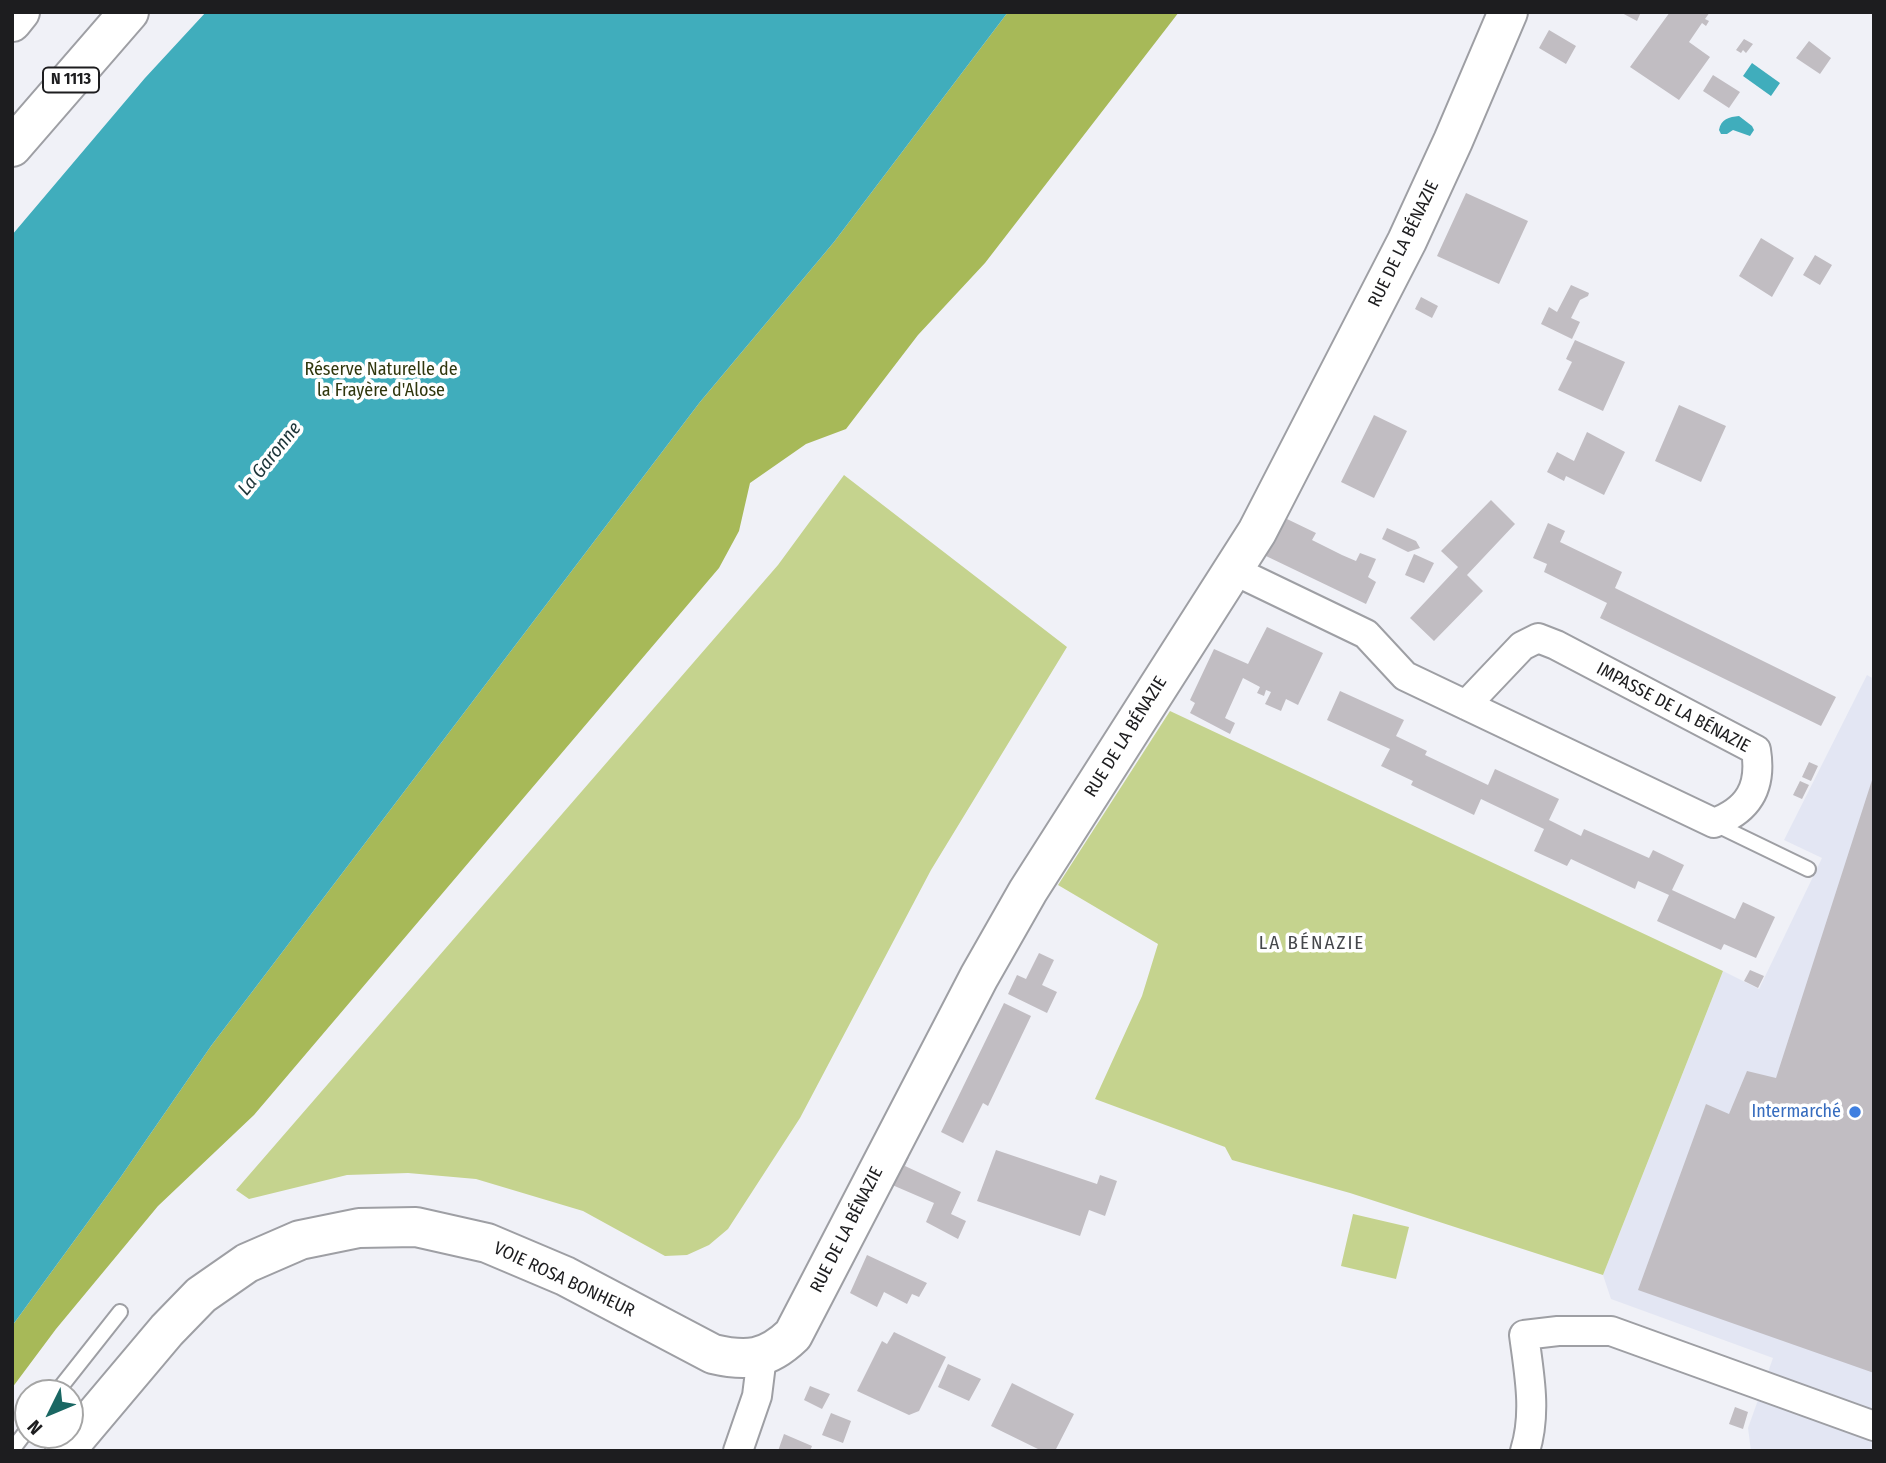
<!DOCTYPE html>
<html>
<head>
<meta charset="utf-8">
<style>
  body { margin:0 }
  #map { position:relative; width:1886px; height:1463px; overflow:hidden; background:#f0f1f7; font-family:"Fira Sans Condensed",sans-serif }
  canvas { display:block }
  .frame { position:absolute; inset:0; border:14px solid #1d1d1f; pointer-events:none }
  .north { position:absolute; left:14px; top:1379px; width:70px; height:70px; box-sizing:border-box; background:#fff; border:2px solid #a5a5a5; border-radius:50%; rotate:227deg; font-size:19px; font-weight:700; line-height:28px; text-align:center; color:#1d1d1f }
  .north::after { content:''; display:block; margin:auto; width:24px; height:32px; background:#1a6763; clip-path:polygon(50% 0,100% 100%,50% 72%,0 100%) }
</style>
</head>
<body>
<div id="map">
<canvas width="1886" height="1463"></canvas>
<div class="frame"></div>
<div class="north">N</div>
</div>
<script>
const ctx = document.querySelector('canvas').getContext('2d');
ctx.lineJoin = 'round';
function fill(path, color) { ctx.fillStyle = color; ctx.fill(path, 'evenodd'); }
function trace(path, color, width, dash) { ctx.strokeStyle = color; ctx.lineWidth = width; ctx.lineCap = dash ? 'butt' : 'round'; ctx.setLineDash(dash || []); ctx.stroke(path); }
function drawText(font, color, halo, rows, align = 'center') {
  ctx.font = font + ' "Fira Sans Condensed",sans-serif'; ctx.lineWidth = 7; ctx.setLineDash([]); ctx.textBaseline = 'middle'; ctx.strokeStyle = halo; ctx.fillStyle = color; for (const [text, x, y, turn = 0] of rows) {
    ctx.save(); ctx.translate(x, y); ctx.rotate((+turn || 0) * Math.PI / 180); ctx.textAlign = isNaN(turn) ? turn : align; if (halo) ctx.strokeText(text, 0, 0); ctx.fillText(text, 0, 0); ctx.restore();
  }
}
const built = new Path2D(`
  M1867 675 1874 679V1451H1751L1748 1428 1773 1358 1611 1299 1603 1275 1723 971 1759 989 1822 858 1784 840Z`);
const green = new Path2D(`
  M844 475 1067 647 931 870 800 1118 728 1229 709 1245 687 1255 665 1256 583 1211 476 1179 408 1173 347 1175 249 1199 236 1190 778 565Z
  M1170 711 1723 971 1603 1275 1350 1193 1232 1160 1225 1147 1095 1099 1142 996 1158 944 1058 885Z
  M1353 1214 1409 1227 1396 1279 1341 1266Z`);
const forest = new Path2D(`
  M1008 12H1179L985 263 918 335 846 429 806 444 750 483 739 531 719 568 254 1115 158 1206 56 1329 12 1388V1326L120 1178 211 1046 700 402 834 242Z`);
const water = new Path2D(`
  M206 12H1008L834 242 700 402 211 1046 120 1178 12 1326V235L145 78Z
  M1752 63 1780 83 1771 96 1743 76Z
  M1739 116 1752 126 1754 130 1750 136 1733 130 1727 134H1721L1719 130C1721 119 1729 117 1739 116Z`);
const building = new Path2D(`
  M1620 12H1641L1637 21Z
  M1670 12H1710L1705 19 1709 21 1706 26 1702 23 1689 42 1710 57 1679 100 1630 67Z
  M1549 30 1576 46 1566 64 1539 48Z
  M1744 39 1753 44 1746 53 1743 50 1741 53 1736 50Z
  M1809 41 1831 58 1820 74 1796 58Z
  M1713 75 1740 92 1729 108 1703 91Z
  M1466 193 1528 221 1499 284 1437 256Z
  M1761 238 1794 258 1772 297 1739 276Z
  M1815 255 1832 265 1820 285 1803 275Z
  M1571 285 1589 293 1588 296 1580 300 1571 318 1580 322 1572 339 1541 324 1549 307 1557 312Z
  M1421 297 1438 306 1432 318 1415 309Z
  M1575 340 1625 362 1603 411 1558 390 1572 362 1566 359Z
  M1679 405 1726 426 1701 482 1655 461Z
  M1374 415 1407 431 1374 498 1341 482Z
  M1587 432 1625 452 1604 495 1566 476 1564 481 1547 472 1557 452 1574 461Z
  M1491 500 1515 524 1467 575 1483 591 1434 641 1410 618 1458 567 1441 551Z
  M1287 519 1316 533 1312 540 1342 555 1356 561 1360 553 1376 559 1368 577 1376 582 1366 604 1266 556Z
  M1548 523 1565 531 1560 542 1622 572 1615 588 1836 697 1821 726 1600 618 1607 603 1544 572 1547 564 1533 558Z
  M1387 528 1416 541 1420 548 1408 552 1382 539Z
  M1414 554 1434 563 1424 583 1405 575Z
  M1267 627 1323 653 1298 705 1286 699 1281 711 1265 704 1271 692 1266 690 1264 696 1257 693 1260 687 1243 678 1225 718 1235 723 1230 734 1190 713 1195 703 1190 700 1214 649 1248 664Z
  M1340 691 1404 720 1396 736 1427 751 1425 755 1488 785 1495 769 1559 799 1549 820 1581 836 1584 829 1649 858 1653 850 1684 865 1672 890 1735 919 1743 902 1775 917 1756 958 1724 944 1721 950 1657 921 1669 895 1638 881 1635 889 1571 859 1567 866 1534 851 1544 829 1481 799 1474 815 1411 785 1413 781 1381 766 1390 749 1327 720Z
  M1809 762 1818 766 1811 781 1802 777Z
  M1873 777H1874V1373L1638 1290 1706 1104 1729 1114 1747 1071 1776 1078Z
  M1800 781 1809 785 1802 799 1793 795Z
  M1039 953 1054 960 1042 985 1057 992 1047 1013 1008 994 1017 975 1026 979Z
  M1750 970 1764 976 1758 988 1744 981Z
  M1004 1003 1031 1016 988 1106 983 1103 963 1143 941 1132Z
  M996 1150 1097 1184 1100 1175 1117 1181 1105 1216 1089 1210 1080 1236 977 1201Z
  M905 1155 909 1157 905 1166 961 1192 951 1214 966 1221 958 1239 926 1222 934 1203 890 1184Z
  M867 1255 927 1283 919 1297 912 1294 907 1304 884 1292 877 1307 850 1293Z
  M894 1332 946 1357 919 1411 909 1415 857 1391 882 1341 887 1344Z
  M948 1364 981 1379 969 1401 938 1387Z
  M1012 1383 1074 1414 1055 1451H1042L991 1426Z
  M810 1386 830 1394 822 1409 804 1400Z
  M1735 1407 1748 1412 1743 1429 1729 1424Z
  M831 1413 851 1421 843 1443 822 1435Z
  M784 1434 812 1446 810 1451H778Z`);
const lane = new Path2D(`
  M1715 824 1808 869
  M56 1393 120 1312
  M12 1450 28 1429`);
const street = new Path2D(`
  M1233 570 1366 634 1405 676 1714 823C1749 810 1762 787 1756 750L1556 645 1538 638 1522 646 1466 705
  M738 1451 757 1396 762 1356
  M1525 1451C1537 1413 1529 1373 1524 1335L1558 1331H1611L1874 1426`);
const secondary = new Path2D(`
  M12 22 20 12
  M65 1451 167 1330 201 1295 247 1263 300 1240 359 1228 416 1227 487 1243 565 1276 713 1354C747 1362 767 1360 793 1335L979 977 1028 891 1257 532 1407 241 1453 141 1508 12`);
const primary = new Path2D(`
  M12 147 129 12`);
const markers = [
  [1855,1112,7,"#3f7fe0"]
];
const shields = [
  [71,80,56]
];
const shieldNames = [
  ["N 1113",71,80]
];
const streetNames = [
  ["RUE DE LA BÉNAZIE",1404,244,-64],
  ["IMPASSE DE LA BÉNAZIE",1673,708,28],
  ["RUE DE LA BÉNAZIE",1126,737,-58],
  ["RUE DE LA BÉNAZIE",847,1230,-63],
  ["VOIE ROSA BONHEUR",564,1280,25]
];
const parkNames = [
  ["Réserve Naturelle de",381,370],
  ["la Frayère d'Alose",381,391]
];
const shopNames = [
  ["Intermarché",1841,1112]
];
const waterNames = [
  ["La Garonne",270,459,-51]
];
const neighbourhoodNames = [
  ["LA BÉNAZIE",1312,944]
];
fill(built, '#e3e6f3');
fill(green, '#c5d38e');
fill(forest, '#a7b958');
fill(water, '#40adbc');
fill(building, '#c1bdc2');
trace(lane, '#9e9fa4', 18);
trace(street, '#9e9fa4', 32);
trace(secondary, '#9e9fa4', 42);
trace(primary, '#9e9fa4', 42);
trace(lane, '#fff', 14);
trace(street, '#fff', 28);
trace(secondary, '#fff', 38);
trace(primary, '#fff', 38);
for (const [x, y, r, color] of markers) { const dot = new Path2D(); dot.arc(x, y, r, 0, 2 * Math.PI); ctx.fillStyle = color; ctx.fill(dot); trace(dot, '#fff', 2.5); }
for (const [x, y, w] of shields) { const box = new Path2D(); box.roundRect(x - w / 2, y - 12.5, w, 25, 5); ctx.fillStyle = '#fff'; ctx.fill(box); trace(box, '#1d1d1f', 2); }
drawText('bold 16px', '#1d1d1f', null, shieldNames);
drawText('18px', '#1d1d1f', '#fff', streetNames);
drawText('18px', '#30370e', '#fff', parkNames);
drawText('18px', '#366cbe', '#fff', shopNames, 'right');
drawText('italic 19px', '#1c3438', '#fff', waterNames);
ctx.letterSpacing = '2px';
drawText('19px', '#45474b', '#fff', neighbourhoodNames);
ctx.letterSpacing = '0px';
</script>
</body>
</html>
